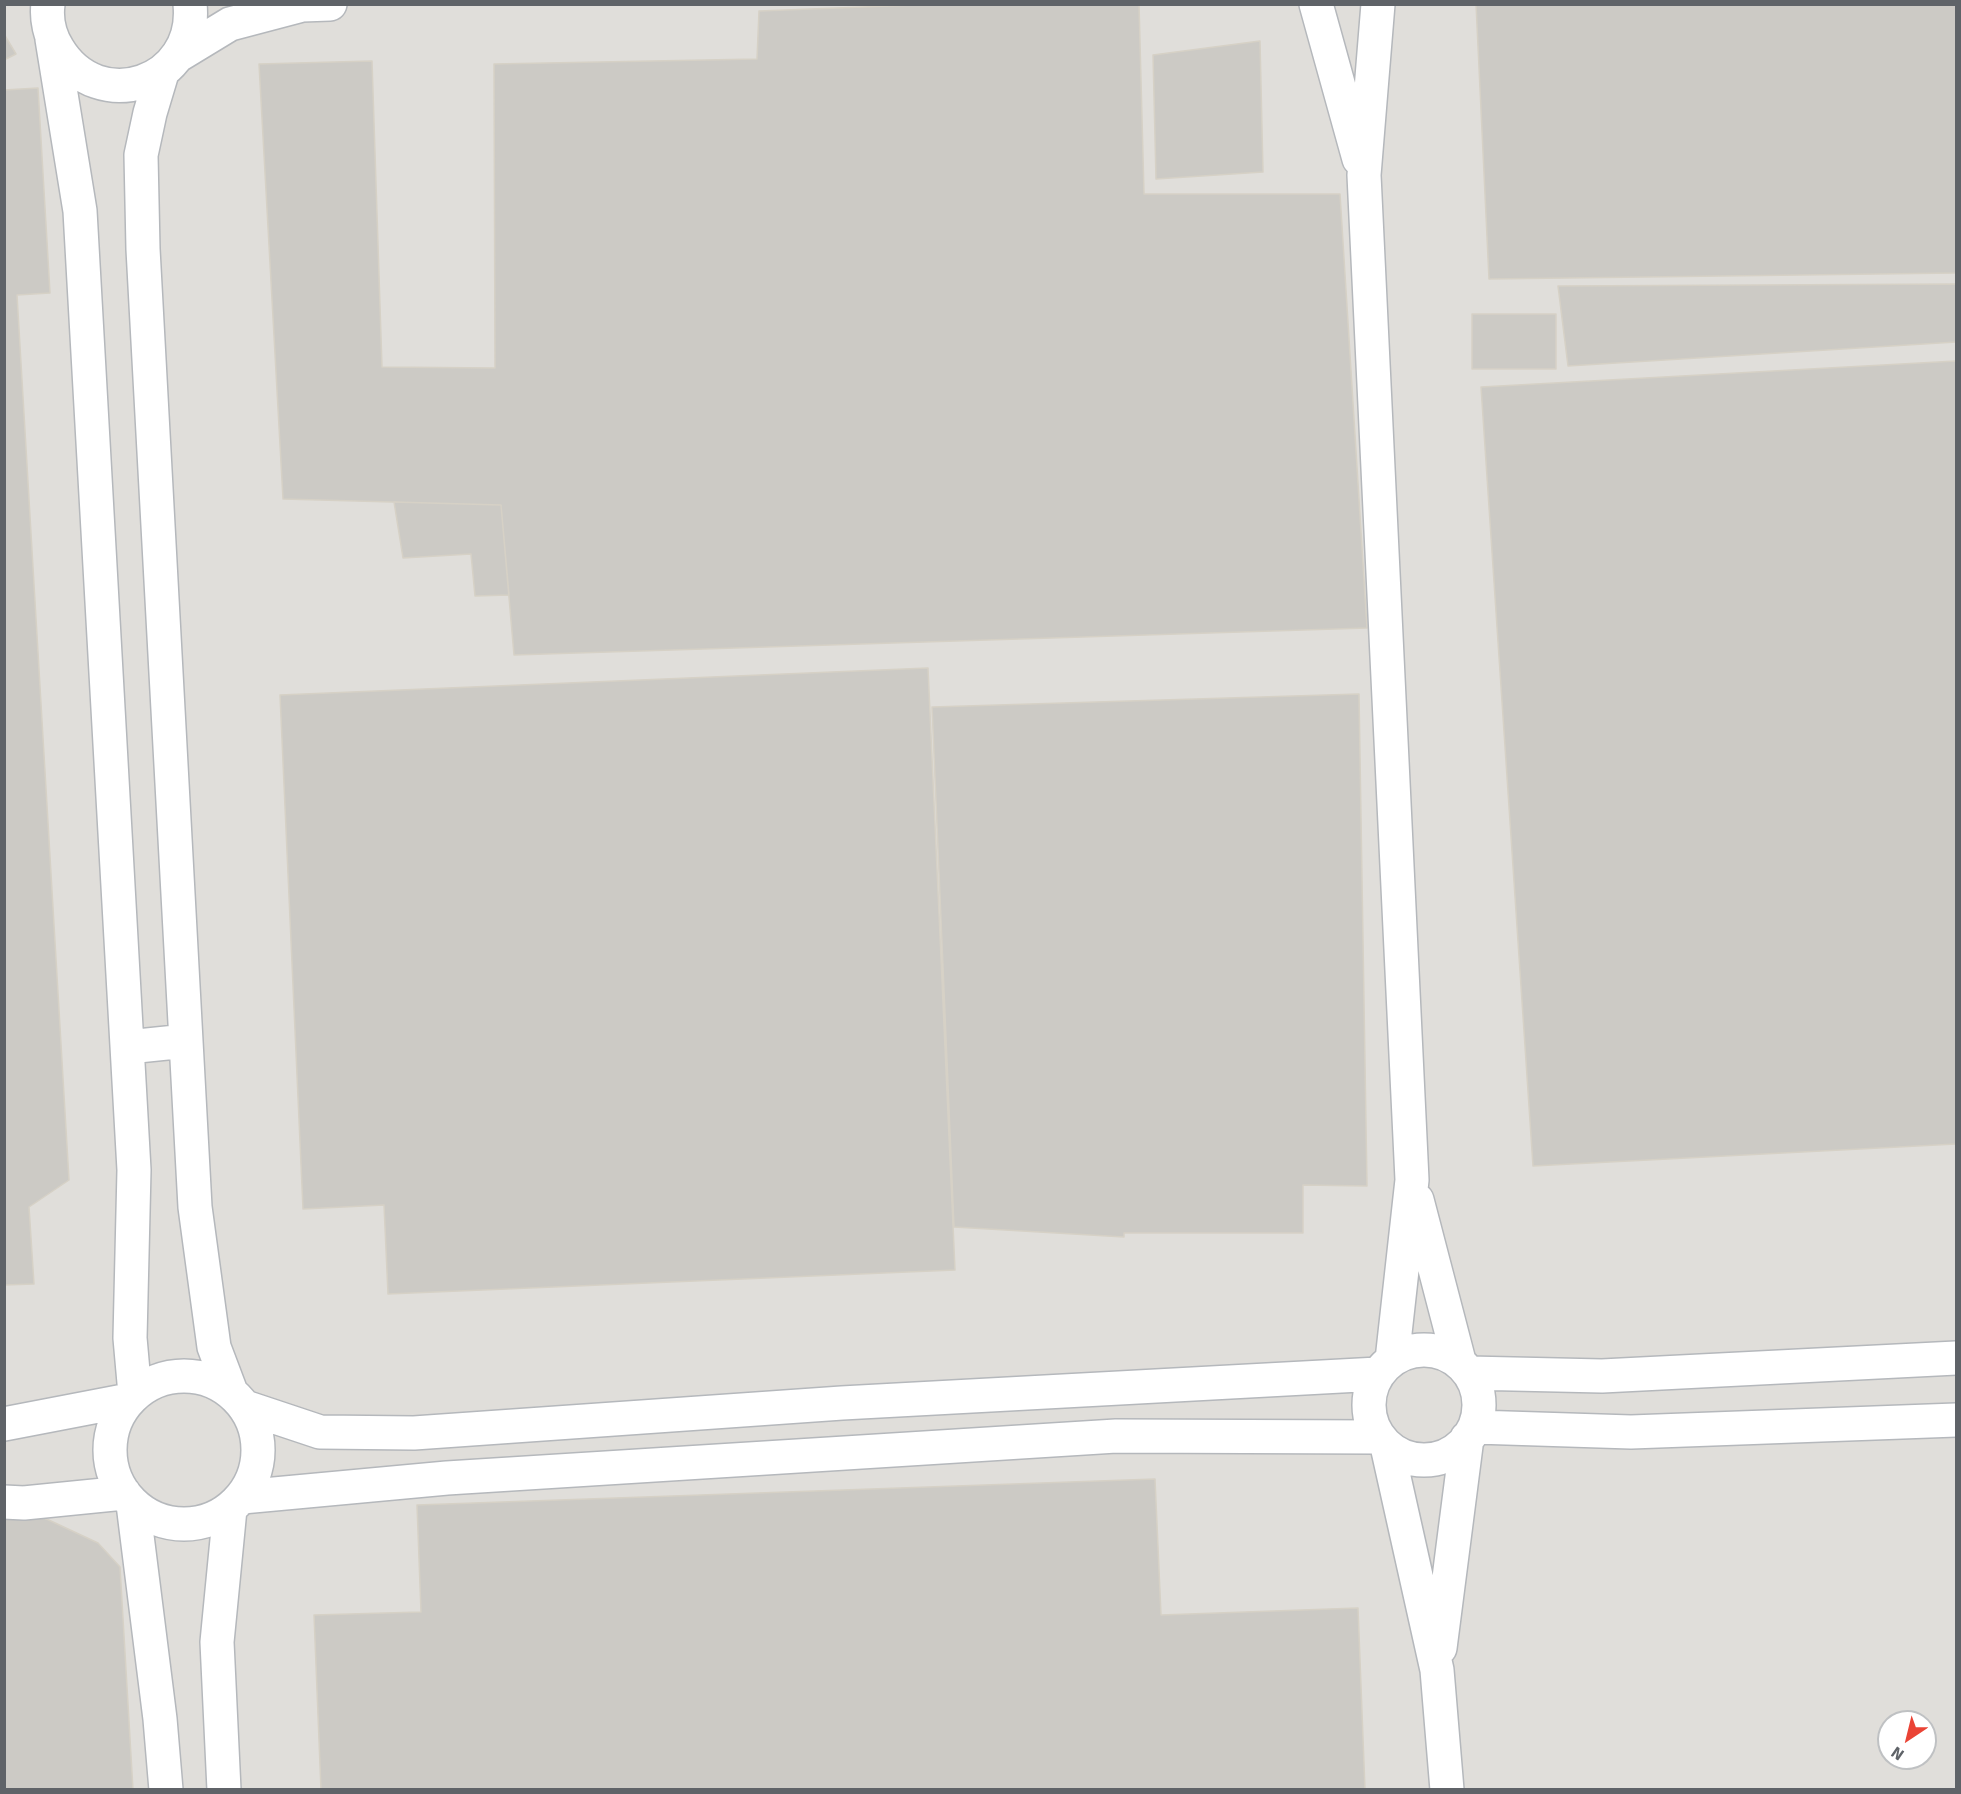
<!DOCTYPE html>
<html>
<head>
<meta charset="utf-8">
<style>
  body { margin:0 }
  #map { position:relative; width:1961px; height:1794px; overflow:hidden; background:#f1efe8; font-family:Signika,sans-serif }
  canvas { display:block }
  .frame { position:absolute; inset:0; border:6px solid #5f6368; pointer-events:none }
  .north { position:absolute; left:1877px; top:1710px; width:60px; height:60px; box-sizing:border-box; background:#fff; border:2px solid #bfc1c3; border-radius:50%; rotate:215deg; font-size:16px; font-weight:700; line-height:24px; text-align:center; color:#5f6368 }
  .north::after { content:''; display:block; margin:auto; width:21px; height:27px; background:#ea4335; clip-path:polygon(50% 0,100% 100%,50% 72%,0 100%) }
</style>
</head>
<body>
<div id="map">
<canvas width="1961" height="1794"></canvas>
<div class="frame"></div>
<div class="north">N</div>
</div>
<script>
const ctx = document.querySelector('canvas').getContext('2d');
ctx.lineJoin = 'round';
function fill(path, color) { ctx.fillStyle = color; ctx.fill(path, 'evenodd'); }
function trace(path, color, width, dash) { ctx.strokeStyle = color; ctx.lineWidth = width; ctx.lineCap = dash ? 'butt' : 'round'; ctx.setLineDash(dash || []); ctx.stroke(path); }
const industrial = new Path2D(`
  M5 5H1956V1789L5 1790ZM1889 1722H1925V1758H1889Z`);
const building = new Path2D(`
  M940 4H1139L1144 194H1340L1367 628 514 655 501 505 283 499 259 64 372 61 382 367 495 368 494 64 757 59 759 11Z
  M1476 4H1956V273L1489 279Z
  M4 34 16 54 4 60Z
  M1260 41 1263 172 1156 179 1153 55Z
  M38 88 50 293 17 295 69 1180 29 1207 34 1284 4 1285V90Z
  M1956 284V342L1568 366 1558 286Z
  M1472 314H1556V369H1472Z
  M1956 361V1144L1533 1166 1481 387Z
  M394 502 501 505 509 595 475 596 471 554 403 558Z
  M928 668 955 1270 388 1294 384 1205 303 1209 280 695Z
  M1359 694 1367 1186 1303 1185V1233H1124V1237L954 1227 932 707Z
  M1155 1479 1161 1615 1358 1608 1365 1790H321L314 1615 421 1612 417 1505Z
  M38 1515 98 1543 120 1567 133 1790H4V1517Z`);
const street = new Path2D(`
  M48 4C46 19 50 36 58 49 99 117 198 83 190 4
  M1316 4 1359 159
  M1378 4 1364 175 1412 1180 1392 1360
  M52 39 80 211 134 1170 130 1338 135 1394
  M179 55 230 24 302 5 330 4
  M162 73 150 113 141 155 143 249 195 1207 214 1347 231 1392
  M128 1047 186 1041
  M1417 1200 1459 1361
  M1369 1405a55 55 0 1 1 110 0a55 55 0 1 1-110 0Z
  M1469 1373 1602 1376 1956 1358
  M110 1450a74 74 0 1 1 148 0a74 74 0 1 1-148 0Z
  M245 1407 320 1432 414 1433 842 1403 1378 1374
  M4 1424 129 1400
  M1476 1427 1631 1432 1956 1420
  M1387 1446 1437 1670 1447 1790
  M242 1497 447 1478 1116 1436 1378 1437
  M4 1502 24 1503 124 1493
  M133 1504 160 1719 166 1790
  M1440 1648 1467 1438
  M224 1790 217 1642 230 1509`);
fill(industrial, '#e0deda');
fill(building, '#cccac5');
trace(building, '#d6d1c6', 1.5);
trace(street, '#b5b8bc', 36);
trace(street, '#fff', 33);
</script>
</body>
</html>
